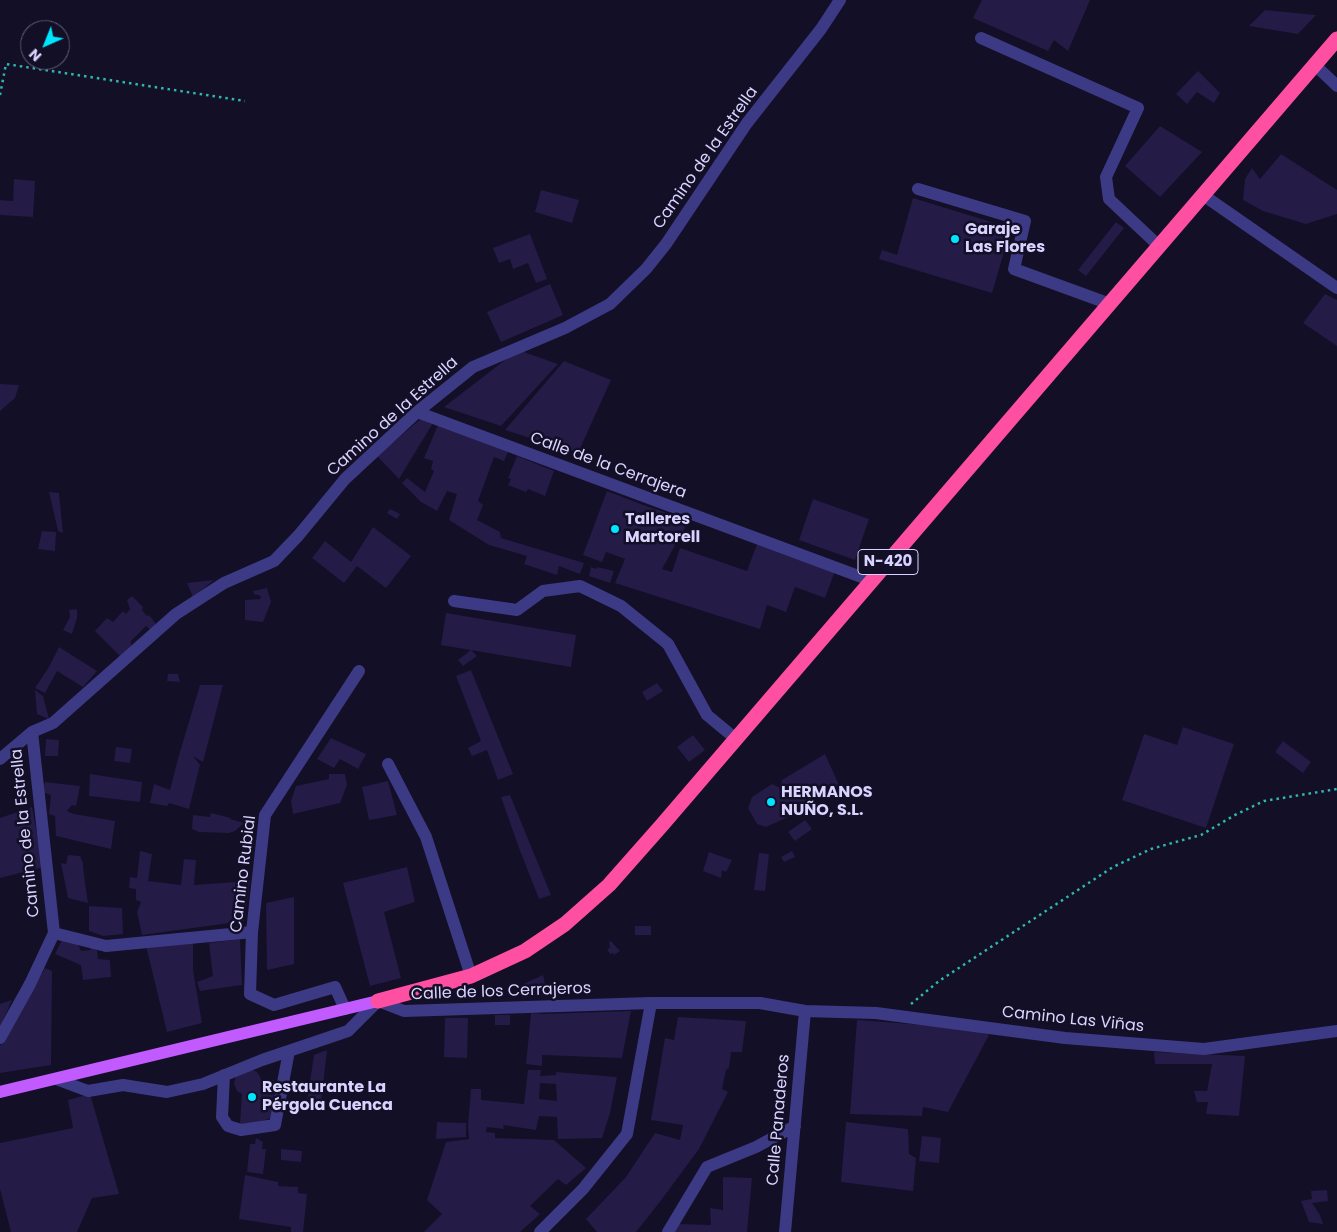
<!DOCTYPE html>
<html>
<head>
<meta charset="utf-8">
<style>
  body { margin:0 }
  #map { position:relative; width:1337px; height:1232px; overflow:hidden; background:#130f26; font-family:Poppins,sans-serif }
  canvas { display:block }
  .north { position:absolute; left:20px; top:20px; width:50px; height:50px; box-sizing:border-box; background:#130f26; border:1px solid #625e7d; border-radius:50%; rotate:224deg; font-size:14px; font-weight:700; line-height:20px; text-align:center; color:#d9d4ff }
  .north::after { content:''; display:block; margin:auto; width:18px; height:22px; background:#00e5ff; clip-path:polygon(50% 0,100% 100%,50% 72%,0 100%) }
</style>
</head>
<body>
<div id="map">
<canvas width="1337" height="1232"></canvas>
<div class="north">N</div>
</div>
<script>
const ctx = document.querySelector('canvas').getContext('2d');
ctx.lineJoin = 'round';
function fill(path, color) { ctx.fillStyle = color; ctx.fill(path, 'evenodd'); }
function trace(path, color, width, dash) { ctx.strokeStyle = color; ctx.lineWidth = width; ctx.lineCap = dash ? 'butt' : 'round'; ctx.setLineDash(dash || []); ctx.stroke(path); }
function drawText(font, color, halo, rows, align = 'center') {
  ctx.font = font + ' Poppins,sans-serif'; ctx.lineWidth = 5; ctx.setLineDash([]); ctx.textBaseline = 'middle'; ctx.strokeStyle = halo; ctx.fillStyle = color; for (const [text, x, y, turn = 0] of rows) {
    ctx.save(); ctx.translate(x, y); ctx.rotate((+turn || 0) * Math.PI / 180); ctx.textAlign = isNaN(turn) ? turn : align; if (halo) ctx.strokeText(text, 0, 0); ctx.fillText(text, 0, 0); ctx.restore();
  }
}
const building = new Path2D(`
  M982 0H1090L1068 51 1054 40 1048 51 973 18Z
  M1265 10 1316 15 1298 34 1249 26Z
  M1198 71 1220 93 1214 103 1197 92 1187 104 1176 94Z
  M1160 126 1202 152 1160 197 1125 166Z
  M1281 154 1337 190V214L1306 224 1263 211 1243 200 1245 179 1252 168 1260 179Z
  M14 179 35 181 33 217 0 215V200L13 201Z
  M541 190 579 200 572 223 535 212Z
  M913 198 1011 228 992 293 879 259 882 250 897 255Z
  M1116 222 1124 228 1086 276 1078 270Z
  M530 234 547 279 536 283 528 263 513 269 510 259 499 263 493 248Z
  M550 284 563 315 501 342 487 312Z
  M1325 294 1337 300V346L1303 323Z
  M518 350 558 364 501 426 444 407Z
  M564 361 611 380 578 453 505 430Z
  M0 384 19 385 15 398 0 411Z
  M423 417 433 423 399 479 377 456Z
  M438 425 508 452 504 461 494 457 478 501 483 505 477 520 500 532 501 538 584 563 580 574 559 566 557 575 524 564 527 556 489 545 449 520 457 494 447 491 437 511 421 502 402 483 407 478 425 492 434 471 431 469 433 461 424 458Z
  M517 456 554 471 545 496 528 489 526 492 508 485 511 479 508 478Z
  M607 491 646 506 689 520 662 569 672 572 680 548 747 571 757 544 835 571 825 598 795 587 786 612 767 605 760 629 615 583 625 559 606 552 602 562 583 555Z
  M49 492 59 493 63 533 58 531Z
  M813 499 869 519 855 560 799 540Z
  M390 509 400 514 397 519 387 513Z
  M373 527 411 556 386 588 357 566 344 583 312 558 325 541 351 562Z
  M42 531 56 532 55 551 38 549Z
  M591 567 596 569 597 567 614 571 610 583 589 576Z
  M214 580 193 597 187 583Z
  M267 588 271 602 263 622 245 620V600L260 599 261 596 254 594 253 591Z
  M132 596 143 607 142 610 147 616 149 615 156 624 151 630 146 626 131 641V646L120 656 95 631 107 618 113 622 123 611 126 614 130 609 127 600Z
  M77 609V618L72 634 63 630 70 617 69 610Z
  M446 613 576 635 571 667 441 645Z
  M59 647 97 671 83 687 57 671 45 693 35 688 49 667Z
  M471 650 477 656 463 666 458 660Z
  M471 670 513 774 498 780 487 750 472 756 468 748 481 741 456 676Z
  M168 674H178L180 682 167 681Z
  M657 683 663 691 647 701 642 692Z
  M200 685H223L203 762 193 756 200 765 189 809 169 803 167 806 150 803 154 784 170 790 179 755Z
  M35 690 43 696 49 719 37 714Z
  M1183 727 1234 744 1206 828 1122 800 1144 734 1177 745Z
  M693 735 705 750 689 762 677 747Z
  M331 738 366 754 358 769 340 759 334 768 317 759Z
  M46 739 59 740 58 756H45Z
  M1283 741 1311 762 1303 773 1275 752Z
  M116 747 132 749 130 763 114 761Z
  M825 754 839 785 795 807 790 806 788 817 766 827 757 824 748 808 752 797 772 784 780 788 782 780Z
  M90 774 142 782 140 802 89 796Z
  M329 774H345L347 785 340 803 293 814 291 801 296 786 329 779Z
  M388 781 397 815 369 820 362 787Z
  M45 782 80 786 76 806 72 805 67 811 74 814 115 821 111 849 56 836 55 816 49 814 51 795 42 792Z
  M510 795 551 895 539 899 519 848 501 797Z
  M32 807 43 867 0 878V818Z
  M211 813 231 818 230 819 244 823 235 831 229 833 199 832 192 829 193 815 210 817Z
  M805 820 812 829 795 841 788 832Z
  M140 851 152 854 148 881 181 885 184 859 196 860 194 885 250 881 244 921 142 935 137 912 141 902 136 900V889L129 888 130 877 137 878Z
  M792 851 795 857 784 862 781 857Z
  M709 852 732 860 726 872 722 870 721 878 703 871Z
  M759 853 769 854 765 891 754 890Z
  M68 855 80 856 83 863V868L88 903 68 898 61 863 66 864Z
  M407 867 415 902 384 912 401 978 370 986 343 883Z
  M294 897V964L267 970 266 903Z
  M89 906 122 908 123 934 103 936 89 931Z
  M635 926H651V935H635Z
  M63 938 78 944 81 951 91 950 89 947 97 950 98 959 110 960 111 977 83 980 81 965 55 954Z
  M240 939 242 985 200 991 197 982 213 976 209 943Z
  M193 940V970L202 1023 167 1032 146 946Z
  M611 941 620 951 614 955 613 953 610 954 607 949 610 948 609 942Z
  M45 968 52 971 51 1065 0 1073V1046Z
  M543 975 548 996 521 995 517 987Z
  M12 1000 0 1027V1004Z
  M631 1011 622 1058 542 1055V1066L526 1064 531 1013 544 1014Z
  M495 1015H510V1025H495Z
  M678 1017 746 1021 742 1052H731L729 1068 726 1070 722 1089 728 1092 699 1149 659 1203 636 1232H597L586 1219 626 1177 655 1133 680 1140 683 1125 651 1120 665 1038 674 1040Z
  M445 1018H468L467 1058 444 1057Z
  M857 1020 978 1029 989 1035 948 1112 923 1107 922 1116 850 1114Z
  M327 1050 321 1104 307 1102 314 1055Z
  M1154 1052 1245 1056 1239 1116 1206 1114 1208 1102H1197L1194 1091H1207L1212 1064H1155Z
  M251 1069 257 1072 262 1080H274L273 1117 253 1125 240 1124 242 1094 237 1091 234 1084 236 1075Z
  M528 1070H541L540 1076 556 1075V1072L617 1077 610 1113 602 1138 558 1139 557 1117 539 1116 536 1130 503 1125 504 1129 487 1127 486 1132 495 1133V1138L554 1140 586 1168 566 1185 558 1179 530 1206 540 1214 520 1232H424L442 1214 427 1200 446 1142 469 1139 468 1125 471 1089H481V1100L524 1104ZM540 1083 556 1084 557 1101 539 1099Z
  M90 1094 119 1194 92 1198 77 1232H11L0 1189V1143L73 1128 68 1100Z
  M437 1122 466 1123V1137L436 1139Z
  M846 1122 908 1129 909 1154 916 1158 913 1191 841 1182Z
  M922 1136 941 1138 939 1163 919 1161Z
  M256 1138 263 1142 262 1149H266L263 1174 247 1172 250 1144H255Z
  M281 1149 302 1151 301 1162 281 1160Z
  M245 1175 278 1182V1186L298 1187V1193L307 1194 303 1232H291V1227L239 1219Z
  M723 1177 752 1178 747 1232H671L676 1224 711 1225 710 1208 723 1210Z
  M1327 1190 1328 1201 1312 1203 1320 1215 1323 1224 1309 1222 1301 1201 1312 1199 1311 1191Z`);
const path = new Path2D(`
  M0 95 6 64 245 101
  M911 1004 939 981 1113 867 1151 849 1201 835 1235 815 1264 801 1337 789`);
const minor = new Path2D(`
  M981 38 1138 108 1106 177 1109 199 1159 246
  M1315 65 1337 86
  M918 189 1025 221 1014 269 1110 304
  M1203 195 1337 288
  M417 412 872 581
  M454 601 517 610 543 591 580 586 621 606 668 644 707 715 736 739
  M0 759 32 732
  M388 764 426 837 471 976
  M54 933 106 946 252 932
  M345 1009 335 987 274 1005 250 994 252 932 265 815 359 671
  M0 1038 30 984 54 933 32 732 53 723 176 614 224 583 274 561 298 536 345 479 417 412 473 367 565 328 610 304 646 269 666 244 747 123 821 29 840 0
  M224 1075 222 1117 228 1126 241 1130 275 1125 289 1051
  M56 1079 88 1091 123 1085 167 1092 203 1084 262 1060 348 1031 378 1001 404 1011 651 1003H760L805 1011 876 1013 1065 1038 1204 1049 1337 1031
  M540 1232 583 1189 627 1134 651 1003
  M668 1232 707 1167 756 1147 795 1126
  M785 1232 805 1011`);
const major = new Path2D(`
  M0 1092 378 1001`);
const highway = new Path2D(`
  M378 1001 471 976 525 951 565 924 609 885 662 825 1337 39`);
const markers = [
  [955,239,5,"#00e5ff"],
  [615,529,5,"#00e5ff"],
  [771,802,5,"#00e5ff"],
  [252,1097,5,"#00e5ff"]
];
const shields = [
  [888,562,60]
];
const shieldNames = [
  ["N-420",888,562]
];
const streetNames = [
  ["Camino de la Estrella",706,158,-55],
  ["Camino de la Estrella",393,417,-42],
  ["Calle de la Cerrajera",608,466,20],
  ["Camino de la Estrella",26,833,-96],
  ["Camino Rubial",244,874,-83],
  ["Calle de los Cerrajeros",501,992,-2],
  ["Camino Las Viñas",1073,1020,6],
  ["Calle Panaderos",779,1120,-85]
];
const poiNames = [
  ["Garaje",965,230],
  ["Las Flores",965,248],
  ["Talleres",625,520],
  ["Martorell",625,538],
  ["HERMANOS",781,793],
  ["NUÑO, S.L.",781,811],
  ["Restaurante La",262,1088],
  ["Pérgola Cuenca",262,1106]
];
fill(building, '#241b47');
trace(path, '#2fb8b0', 2.5, [2.5, 4]);
trace(minor, '#3d3a85', 12);
trace(major, '#c25bff', 12);
trace(highway, '#ff4fa3', 15);
for (const [x, y, r, color] of markers) { const dot = new Path2D(); dot.arc(x, y, r, 0, 2 * Math.PI); ctx.fillStyle = color; ctx.fill(dot); trace(dot, '#130f26', 2); }
for (const [x, y, w] of shields) { const box = new Path2D(); box.roundRect(x - w / 2, y - 12.5, w, 25, 4); ctx.fillStyle = '#130f26'; ctx.fill(box); trace(box, '#d9d4ff', 1); }
drawText('bold 15px', '#d9d4ff', null, shieldNames);
drawText('16px', '#d9d4ff', '#130f26', streetNames);
drawText('bold 16px', '#d9d4ff', '#130f26', poiNames, 'left');
</script>
</body>
</html>
